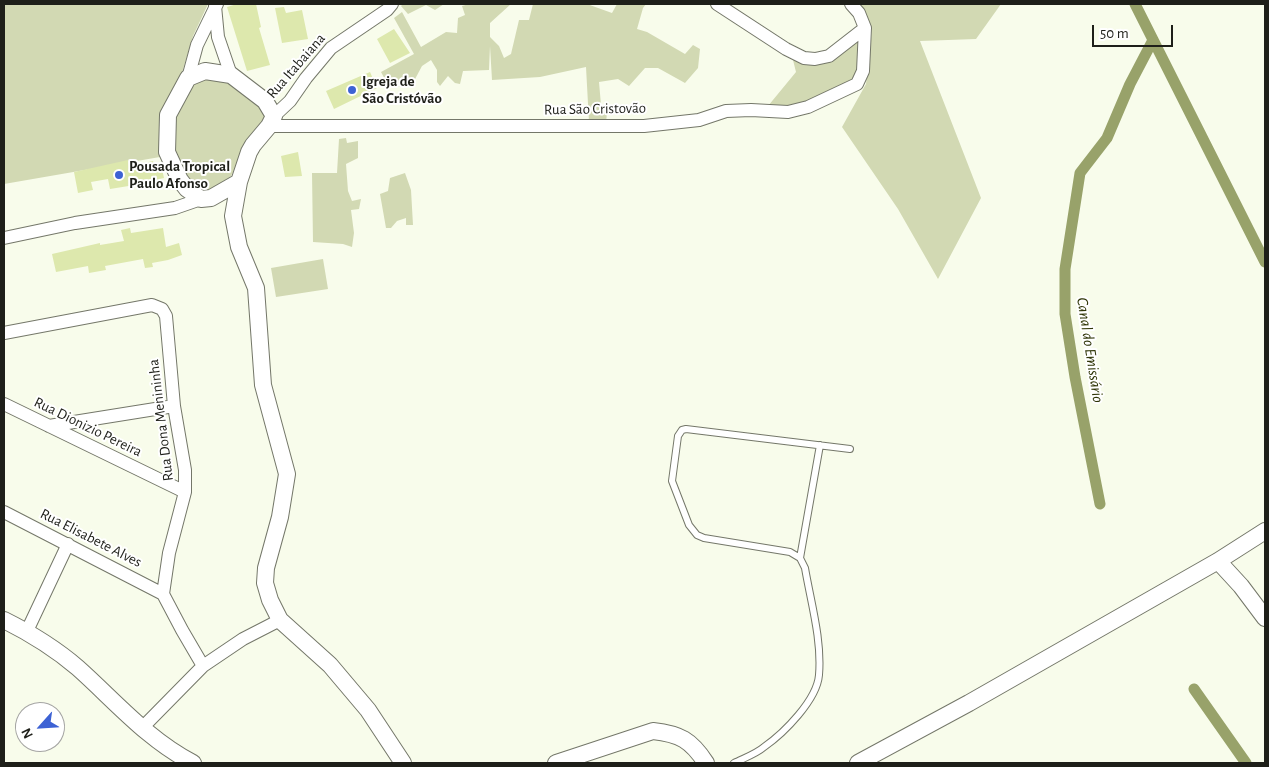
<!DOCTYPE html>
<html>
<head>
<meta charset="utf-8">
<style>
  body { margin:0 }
  #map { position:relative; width:1269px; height:767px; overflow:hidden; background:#f8fceb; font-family:"Alegreya Sans",sans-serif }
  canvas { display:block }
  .frame { position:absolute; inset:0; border:5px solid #1e1f19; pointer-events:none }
  .north { position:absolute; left:15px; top:702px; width:50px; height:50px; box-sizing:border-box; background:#fff; border:1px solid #a5a5a3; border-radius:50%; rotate:244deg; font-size:14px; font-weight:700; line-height:20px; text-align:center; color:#1e1f19 }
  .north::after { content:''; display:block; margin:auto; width:18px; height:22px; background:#3d62d4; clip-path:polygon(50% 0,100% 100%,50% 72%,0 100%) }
  .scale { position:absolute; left:1092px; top:25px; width:81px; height:22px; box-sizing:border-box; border:2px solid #1e1f19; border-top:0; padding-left:6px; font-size:15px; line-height:18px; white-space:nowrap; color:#1e1f19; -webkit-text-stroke:4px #fff; paint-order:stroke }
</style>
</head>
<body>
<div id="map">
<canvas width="1269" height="767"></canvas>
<div class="frame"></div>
<div class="north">N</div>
<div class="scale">50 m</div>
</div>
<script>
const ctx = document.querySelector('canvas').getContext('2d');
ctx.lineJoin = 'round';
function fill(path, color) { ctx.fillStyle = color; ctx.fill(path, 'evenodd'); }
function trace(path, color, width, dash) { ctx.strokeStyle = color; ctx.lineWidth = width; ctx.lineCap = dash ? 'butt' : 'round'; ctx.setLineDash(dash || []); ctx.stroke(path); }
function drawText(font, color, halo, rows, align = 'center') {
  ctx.font = font + ' "Alegreya Sans",sans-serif'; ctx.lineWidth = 4; ctx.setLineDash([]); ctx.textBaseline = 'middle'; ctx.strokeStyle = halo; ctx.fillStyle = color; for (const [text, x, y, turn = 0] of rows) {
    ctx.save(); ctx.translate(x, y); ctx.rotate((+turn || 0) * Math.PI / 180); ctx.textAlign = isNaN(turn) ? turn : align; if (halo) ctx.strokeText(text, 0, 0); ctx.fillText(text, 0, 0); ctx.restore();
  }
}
const green = new Path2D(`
  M4 4H208L193 36 181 76 161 113 160 157 4 184Z
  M403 4H444L435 10 426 5 408 14 401 6Z
  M469 4H511L490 23V37L499 46 504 58 511 54 519 20H529L533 4H587L612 13 617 4H646L643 8 637 29 647 32 685 54 693 45 700 49 698 68 685 83 658 68H645L629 86 618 79 599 82 601 105H608L606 122H589L586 67 540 77 492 80 490 46 489 70 463 71 460 84 455 83 448 76 440 86 437 82V70L431 60 422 66 414 81 398 87 388 85 381 72 414 54 394 18 402 12 421 47 446 32 457 33 458 18 465 15 462 6Z
  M860 4H1001L976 39 920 41 981 198 938 279 898 209 842 127 866 84 872 30Z
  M862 35 859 70 853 82 834 92 787 108 768 106 796 72 793 60 812 63Z
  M204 77 220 78 257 101 268 115 240 159 231 176 221 189 208 194 186 183 172 148 177 107 188 84Z
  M346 138 347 143 358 141V158L346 164 348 191 352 201 361 199 359 209 351 210 354 233 352 247 343 244 313 242 312 173H337L339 139Z
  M405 173 411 190 413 225H406V218L397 221 391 228H386L380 194 388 191 390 178Z
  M323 259 328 289 276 297 271 268Z`);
const canal = new Path2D(`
  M1135 4 1265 262
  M1100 504 1075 377 1065 314V269L1080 173 1107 138 1130 84 1153 40
  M1194 689 1246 763`);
const building = new Path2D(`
  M237 4H256L261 27 259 28 270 65 247 71 227 7Z
  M284 7 286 13 302 10 308 39 282 43 275 8Z
  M394 29 410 53 390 63 377 39Z
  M370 72 377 88 334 109 326 91Z
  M298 152 302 176 285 177 281 156Z
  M128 160 130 166 153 161 154 165 161 164 164 178 159 179 160 185 142 189 141 184 110 189 108 179 91 182 93 190 78 193 74 172Z
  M130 228 131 233 163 228 166 247 179 243 182 255 168 260 152 263 153 267 145 268 143 259 105 266 106 270 89 273 88 266 56 272 52 254 100 243V245L124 241 121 230Z`);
const service = new Path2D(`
  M800 558 820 445
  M734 763C744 758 756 754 764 747 784 733 817 700 819 675 822 640 811 603 805 568L800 558 790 552 704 538 697 535 689 525 672 481 678 436 682 430 686 429 850 449`);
const minor = new Path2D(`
  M717 4 786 49 804 58 815 59 829 56 865 28
  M215 6 218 37 231 75
  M188 78 197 45 217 4
  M274 116 290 101 306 78 331 48 387 10 392 4
  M269 126H644L699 120 726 111 751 110 788 112 808 107 857 84 863 71 865 28 859 13 851 4
  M4 238 75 223 175 208 201 199
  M4 333 152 305 162 309 166 316 174 406 185 470V492L169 553 163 594 182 630 203 666
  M4 404 185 492
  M49 426 174 406
  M4 512 163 594
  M27 631 68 544
  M142 728 203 666 243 639 280 620`);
const tertiary = new Path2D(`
  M239 182 211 198 201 199 187 189 180 180 167 152 168 115 188 78 205 71 231 75 265 101 274 116 269 126 253 145 249 152 239 182 233 216 239 247 256 288 263 385 287 474 280 517 266 568 265 583 270 600 280 620 330 665 368 710 403 763
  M1218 561 1241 586 1265 618
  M4 620C30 633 56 649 78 668 115 701 148 740 193 763
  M556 763 653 731C680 734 691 740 706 763
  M858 763 969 703 1218 561 1265 531`);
const markers = [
  [352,90,5,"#3d62d4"],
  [119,175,5,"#3d62d4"]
];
const streetNames = [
  ["Rua Itabaiana",296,66,-49],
  ["Rua São Cristovão",595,109,-1],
  ["Rua Dona Menininha",161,420,-97],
  ["Rua Dionizio Pereira",88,427,26],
  ["Rua Elisabete Alves",91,538,27]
];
const poiNames = [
  ["Igreja de",362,81],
  ["São Cristóvão",362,98],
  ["Pousada Tropical",129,166],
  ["Paulo Afonso",129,183]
];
const waterNames = [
  ["Canal do Emissário",1090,350,81]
];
fill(green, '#d2d9b3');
trace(canal, '#98a26a', 11);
fill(building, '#dde8ad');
trace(service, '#747769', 8);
trace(minor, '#747769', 14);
trace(tertiary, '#747769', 18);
trace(service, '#fff', 6);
trace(minor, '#fff', 12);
trace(tertiary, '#fff', 16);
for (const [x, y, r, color] of markers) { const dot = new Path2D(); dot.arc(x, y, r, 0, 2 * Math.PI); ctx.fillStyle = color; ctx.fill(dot); trace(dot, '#fff', 2); }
drawText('15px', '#1e1f19', '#fff', streetNames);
drawText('bold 15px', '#1e1f19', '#fff', poiNames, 'left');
drawText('italic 16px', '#2e3406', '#fff', waterNames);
</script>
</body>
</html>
